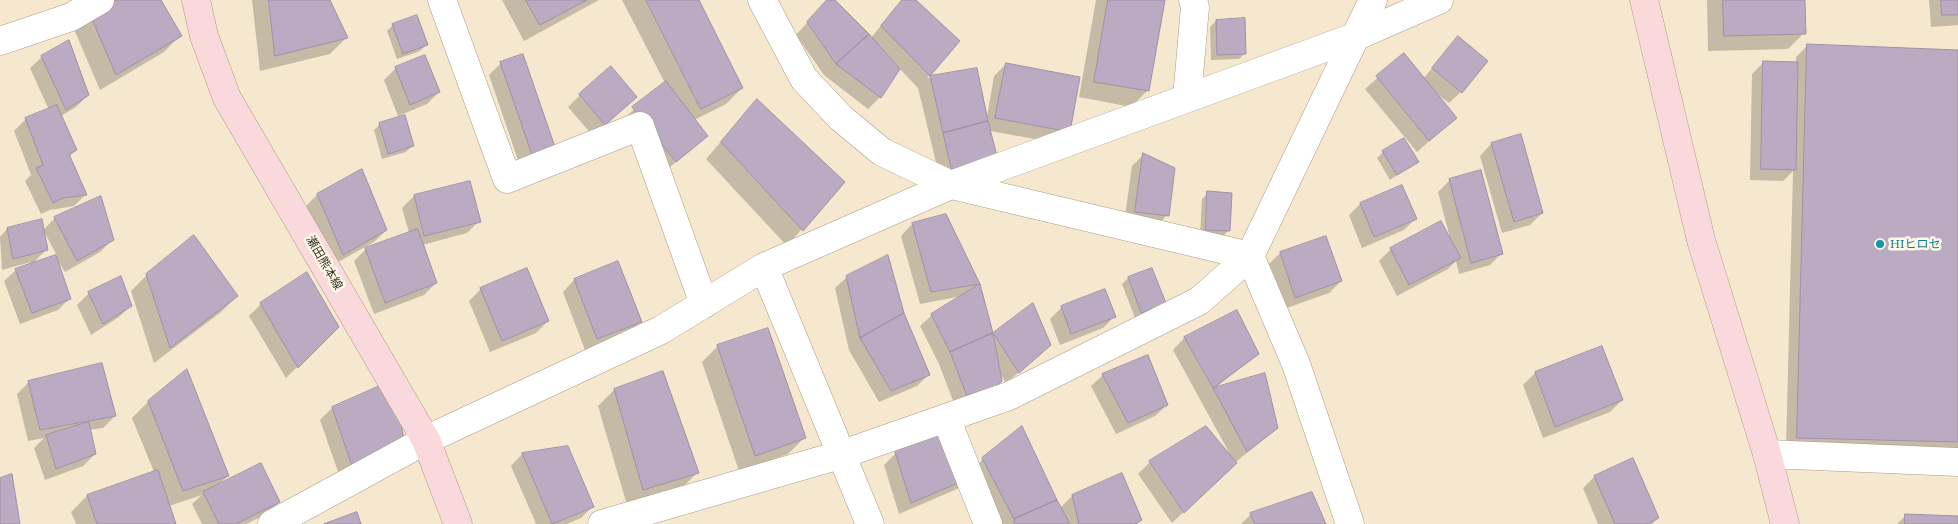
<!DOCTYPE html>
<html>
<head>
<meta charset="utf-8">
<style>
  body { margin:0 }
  canvas { display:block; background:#f6e8cf }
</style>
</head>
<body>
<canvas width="1958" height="524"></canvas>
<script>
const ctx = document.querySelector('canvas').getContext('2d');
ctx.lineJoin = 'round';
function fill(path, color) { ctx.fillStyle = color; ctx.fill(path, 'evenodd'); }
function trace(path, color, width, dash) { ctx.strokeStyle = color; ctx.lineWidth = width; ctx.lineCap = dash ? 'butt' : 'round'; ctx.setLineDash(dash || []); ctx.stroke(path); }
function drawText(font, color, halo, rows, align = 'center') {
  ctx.font = font + ' "Roboto Serif","Noto Sans JP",serif'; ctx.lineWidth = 5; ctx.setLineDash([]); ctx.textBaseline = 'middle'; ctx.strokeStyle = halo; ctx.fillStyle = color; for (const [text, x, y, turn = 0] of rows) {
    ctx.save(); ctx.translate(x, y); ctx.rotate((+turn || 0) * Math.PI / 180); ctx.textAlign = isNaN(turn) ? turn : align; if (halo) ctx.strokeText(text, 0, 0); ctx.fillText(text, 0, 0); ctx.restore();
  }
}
const shadow = new Path2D(`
  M114 0H160L180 36 164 52 100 90 74 29Z
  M252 0H329L346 38 330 54 260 71Z
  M502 0H599L524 41Z
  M622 0H698L742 88 726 104 694 120 706 136 663 173 622 120 665 83Z
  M828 0H833L870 39 902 0H914L958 41 927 78 976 69 987 116 994 76 1006 64 1079 78 1057 143 990 131 941 183 918 88 899 68 880 97 868 109 824 75 796 35Z
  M1096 0H1163L1147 91 1131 107 1079 97Z
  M1707 0H1803L1804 33 1788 49 1708 51Z
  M1929 0H1958V25L1931 27Z
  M1216 21 1245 53 1239 59 1211 60 1210 27Z
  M393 25 426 45 420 51 397 59 387 31Z
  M1458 38 1461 92 1449 103 1436 93 1455 118 1417 152 1365 89 1403 55 1423 79Z
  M1808 45 1958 51V454L1786 449 1793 171 1783 181 1750 180 1752 74 1764 62 1796 63V57Z
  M42 57 88 95 76 107 61 116 76 150 69 157 86 194 74 206 50 210 41 214 25 181 31 175 14 131 26 119 49 110 30 68Z
  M501 63 554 147 520 166 489 75Z
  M396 68 439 92 427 104 398 116 384 80Z
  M580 95 636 97 593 136 568 107Z
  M757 100 843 182 787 246 706 159Z
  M380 124 412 146 406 152 382 159 374 130Z
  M1520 136 1542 213 1530 225 1502 233 1480 156 1491 144Z
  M1383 152 1417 162 1390 180 1377 158Z
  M1144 154 1167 215 1156 227 1124 223 1132 166Z
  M1450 180 1502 253 1490 265 1459 274 1456 261 1448 269 1397 296 1379 261 1391 249 1450 238 1438 192Z
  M469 182 479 221 467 233 422 245 436 283 424 295 374 314 354 261 366 249 409 233 402 208 414 196Z
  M1208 193 1229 230 1223 236H1200L1202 199Z
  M317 195 386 230 374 242 331 266 306 206Z
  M1360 204 1415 219 1404 230 1362 248 1349 215Z
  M945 215 978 284 975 288 992 336 1032 305 1038 356 1006 383 999 372 960 419 939 364 920 326 932 315 962 296 920 304 901 236 912 224Z
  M55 218 112 240 100 252 65 272 56 258 70 298 58 310 20 324 4 281 16 270 31 265V262L2 270 0 237 7 229 41 220 43 230ZM44 231 57 256 32 264 47 249Z
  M1326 237 1341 281 1329 293 1284 309 1268 265 1280 253Z
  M1151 269 1158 309 1135 318 1122 284 1128 278Z
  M147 275 237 296 221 312 154 363 131 291Z
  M847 277 903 313 929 374 917 386 879 402 849 350 835 288Z
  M574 280 640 322 629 333 585 350 563 292Z
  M481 289 548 321 536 333 490 352 469 301Z
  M1105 290 1115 316 1103 328 1060 345 1050 319 1061 308Z
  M89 293 131 305 119 317 91 335 77 305Z
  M261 304 337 327 286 378 249 316Z
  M1237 311 1257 353 1214 389 1277 427 1235 463 1172 523 1138 474 1150 462 1206 428 1231 456 1173 350 1184 338Z
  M718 346 804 438 788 454 739 471 702 362Z
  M1602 347 1622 400 1610 412 1543 438 1523 385 1535 373Z
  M662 372 697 473 681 489 627 505 598 406 614 390Z
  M1103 375 1167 405 1155 416 1116 434 1091 386Z
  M29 382 115 416 103 428 89 430 95 454 83 466 45 480 34 448 44 438 28 441 17 394Z
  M391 382 344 489 320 420 332 408Z
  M148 402 228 476 218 485 279 502 267 514 246 524H202L192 504 202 495 169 506 175 524H76L71 512 87 496 154 472 132 418Z
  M567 448 593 506 581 518 567 524H536L511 466 522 454Z
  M896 453 968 477 957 489 899 514 884 465Z
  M983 459 1060 508 1072 496 1141 520 1137 524H999L971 471Z
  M1594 477 1658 518 1652 524H1598L1583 488Z
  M1312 493 1325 524H1241L1250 515Z
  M1906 515 1957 524H1897Z`);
const building = new Path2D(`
  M111 0H161L182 36 116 75 89 12Z
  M269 0H330L348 38 275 56Z
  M526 0H587L540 25Z
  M646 0H699L743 88 701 109Z
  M827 0H835L869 34 836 64 807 22Z
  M902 0H916L960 41 930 76 881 26Z
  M1108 0H1165L1149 91 1094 82Z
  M1723 0H1805L1806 34 1724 36Z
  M1941 0H1958V15H1942Z
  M417 15 428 45 403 54 392 24Z
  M1245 18 1246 54 1217 55 1216 20Z
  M869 34 900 69 881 98 836 64Z
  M1458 36 1488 61 1462 93 1432 68Z
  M69 40 89 95 66 110 41 56Z
  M1807 44 1958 50V442L1797 438Z
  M1404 53 1457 118 1429 141 1376 76Z
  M523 54 555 147 532 155 500 62Z
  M425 55 440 92 410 105 395 67Z
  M1763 61 1798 62 1796 170 1761 169Z
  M1006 63 1080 77 1070 132 995 118Z
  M611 66 637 97 605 125 579 94Z
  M977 68 988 121 943 133 930 76Z
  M666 81 708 136 676 162 632 107Z
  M757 99 845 182 803 231 721 142Z
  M57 105 77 150 69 154 87 195 63 198 53 203 36 168 43 165 25 118Z
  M405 115 414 146 388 154 379 123Z
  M988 121 998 160 952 172 943 133Z
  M1521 134 1543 213 1514 222 1491 143Z
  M1404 138 1419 162 1397 175 1382 151Z
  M1143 153 1175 168 1169 216 1135 212Z
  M362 169 387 230 343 255 317 194Z
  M1481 170 1503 254 1471 263 1449 179Z
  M470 181 481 222 424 236 414 195Z
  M1402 185 1417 219 1374 237 1360 203Z
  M1207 191 1232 193 1230 231 1206 230Z
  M101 196 114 240 77 261 54 217Z
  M946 214 980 284 931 292 912 223Z
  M42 219 48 250 13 259 7 228Z
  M1441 221 1461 258 1409 285 1390 248Z
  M418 229 437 283 385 303 365 248Z
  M194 235 238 296 170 348 146 274Z
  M1326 236 1342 281 1295 298 1280 252Z
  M56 255 71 299 32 313 15 269Z
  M888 255 904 313 860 338 846 276Z
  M618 261 642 322 597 339 574 279Z
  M527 268 549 321 502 341 480 288Z
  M1152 268 1166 303 1141 313 1128 277Z
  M307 272 339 327 298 368 260 303Z
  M121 276 132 306 103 324 88 292Z
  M980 284 993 333 950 352 931 314Z
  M1105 289 1116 317 1071 334 1061 306Z
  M1033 303 1051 345 1019 373 993 333Z
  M1237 310 1259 354 1213 388 1184 337Z
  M904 313 930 375 891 391 860 338Z
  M768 328 806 438 755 456 717 345Z
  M993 333 1002 381 972 409 950 352Z
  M1602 346 1623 400 1555 427 1535 372Z
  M1148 355 1168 405 1128 423 1102 374Z
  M102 363 116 416 40 430 28 381Z
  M187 369 229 476 183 491 148 401Z
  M663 371 699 473 643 490 614 389Z
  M1265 373 1278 428 1247 452 1213 388Z
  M391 381 407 451 356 478 332 407Z
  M946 418 970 478 911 503 895 452Z
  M89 422 96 454 56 469 46 435Z
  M1022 426 1057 500 1014 519 982 458Z
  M1206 426 1237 463 1184 513 1149 461Z
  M568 446 594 507 552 524 522 453Z
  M1633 458 1659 518 1647 524H1615L1594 476Z
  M261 463 280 502 236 524H219L203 492Z
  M158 470 176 524H97L87 495Z
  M1122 473 1142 520 1135 524H1079L1072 495Z
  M12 474 20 524H0V478Z
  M1312 492 1326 524H1255L1250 513Z
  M1057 500 1070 524H1014V519Z
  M357 512 361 524H324Z
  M1905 514 1958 516V524H1905Z`);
const street = new Path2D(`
  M442 0 507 179 640 126 704 304
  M762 0 804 79 841 118 882 152 951 185 1250 256
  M0 41 71 17 100 0
  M1187 98 1195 7 1193 0
  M1250 256 1296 364 1350 524
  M764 267 870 524
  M946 418 988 524
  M1767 454 1958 462
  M272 524 426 440 661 330 764 267 951 185 1357 36 1439 0
  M602 524 843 454 1009 396 1199 301 1250 256 1373 0`);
const secondary = new Path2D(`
  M196 0 204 36 227 98 426 440 458 524
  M1644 0 1701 240 1767 454 1785 524`);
const markers = [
  [1880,244,5,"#0f9aa8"]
];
const cultureNames = [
  ["HIヒロセ",1890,244]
];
const streetNames = [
  ["瀬田熊本線",324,263,60]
];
fill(shadow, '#0003');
fill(building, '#bbabc2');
trace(building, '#a090a7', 1);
trace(street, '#a99c84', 29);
trace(secondary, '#a99c84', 29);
trace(street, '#fff', 28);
trace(secondary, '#fad9dc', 28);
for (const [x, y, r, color] of markers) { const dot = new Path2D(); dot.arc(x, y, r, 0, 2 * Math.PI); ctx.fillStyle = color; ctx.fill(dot); trace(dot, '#fef6e7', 2); }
drawText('12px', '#0d838f', '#fef6e7', cultureNames, 'left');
drawText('12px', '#373228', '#fef6e7', streetNames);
</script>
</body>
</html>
